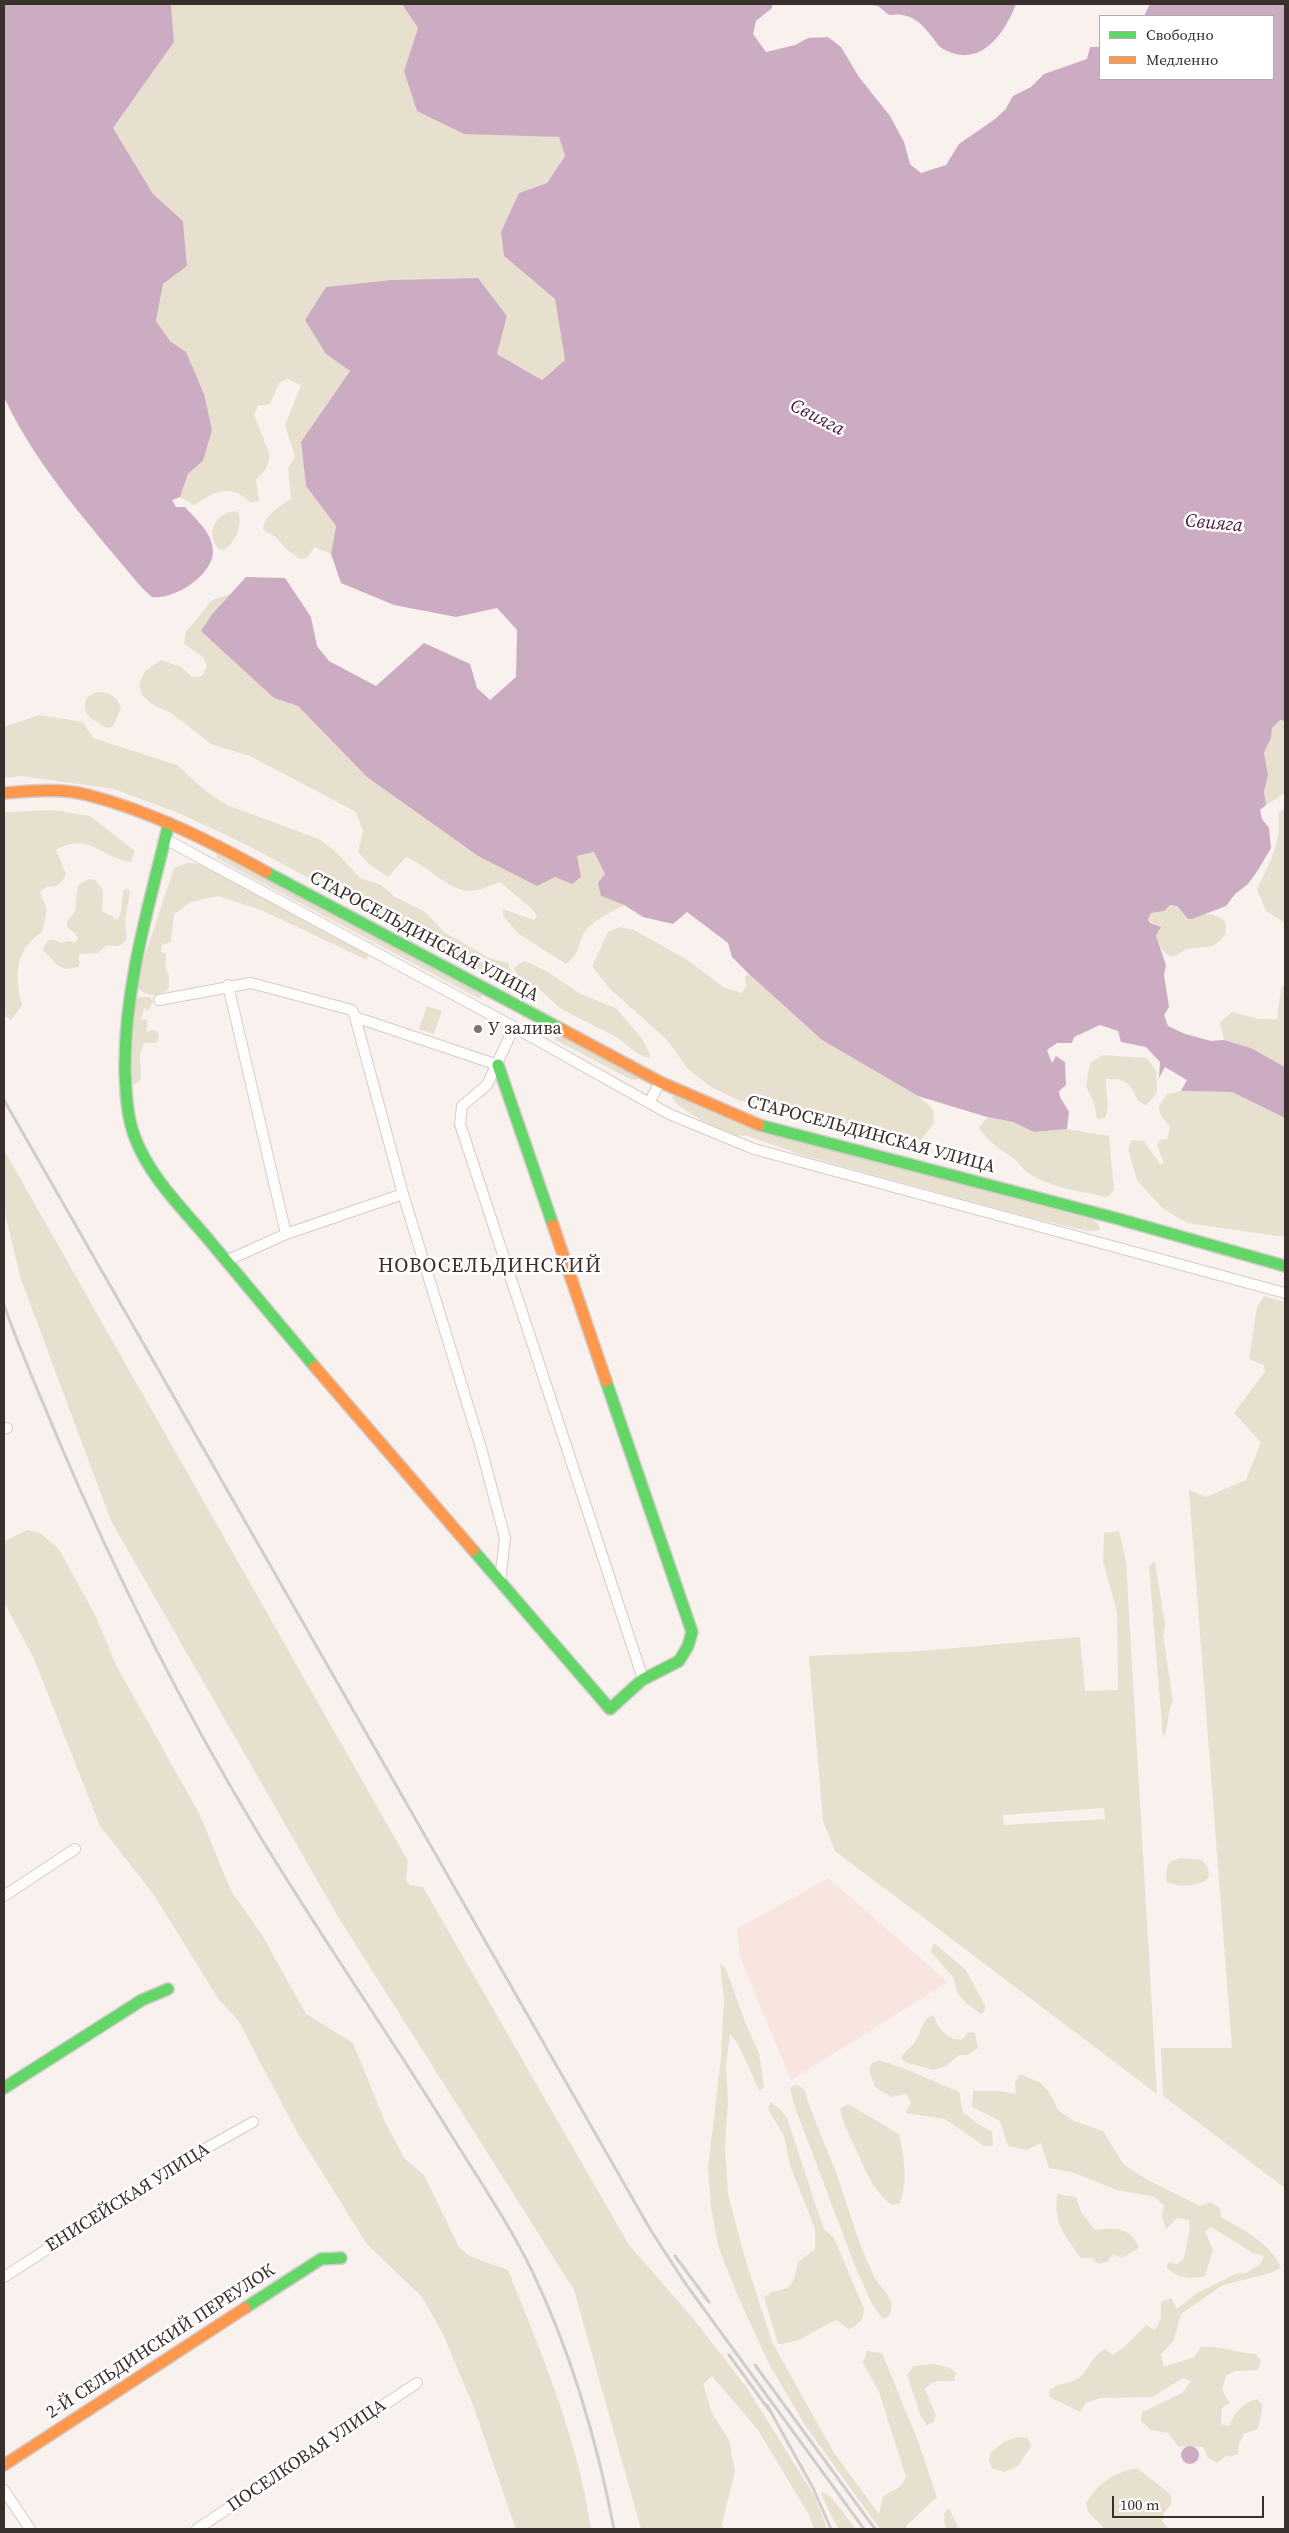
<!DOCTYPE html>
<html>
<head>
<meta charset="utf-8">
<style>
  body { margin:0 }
  #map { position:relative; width:1289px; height:2533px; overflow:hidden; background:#f9f1ee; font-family:"Source Serif 4",serif }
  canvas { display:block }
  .frame { position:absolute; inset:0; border:5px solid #39302d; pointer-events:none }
  .legend { position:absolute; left:1099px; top:15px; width:175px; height:65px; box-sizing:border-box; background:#fff; border:1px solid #b0acab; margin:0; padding:6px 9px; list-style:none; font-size:15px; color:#39302d }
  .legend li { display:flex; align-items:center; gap:10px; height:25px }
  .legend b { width:25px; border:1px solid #b0acab }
  .scale { position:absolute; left:1112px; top:2496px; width:152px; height:22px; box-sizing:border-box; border:2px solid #39302d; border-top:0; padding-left:6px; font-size:15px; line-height:18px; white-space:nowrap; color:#39302d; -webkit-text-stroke:4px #fff; paint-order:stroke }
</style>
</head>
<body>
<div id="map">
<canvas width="1289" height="2533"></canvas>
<div class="frame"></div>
<ul class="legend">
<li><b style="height:6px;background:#63d668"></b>Свободно</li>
<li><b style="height:6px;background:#ff974d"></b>Медленно</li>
</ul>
<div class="scale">100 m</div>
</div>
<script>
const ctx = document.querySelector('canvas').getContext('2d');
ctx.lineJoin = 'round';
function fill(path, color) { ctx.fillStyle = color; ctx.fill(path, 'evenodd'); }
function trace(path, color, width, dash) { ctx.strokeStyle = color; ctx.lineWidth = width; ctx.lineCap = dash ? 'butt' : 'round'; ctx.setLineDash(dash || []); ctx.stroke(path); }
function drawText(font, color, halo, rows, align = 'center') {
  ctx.font = font + ' "Source Serif 4",serif'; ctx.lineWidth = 5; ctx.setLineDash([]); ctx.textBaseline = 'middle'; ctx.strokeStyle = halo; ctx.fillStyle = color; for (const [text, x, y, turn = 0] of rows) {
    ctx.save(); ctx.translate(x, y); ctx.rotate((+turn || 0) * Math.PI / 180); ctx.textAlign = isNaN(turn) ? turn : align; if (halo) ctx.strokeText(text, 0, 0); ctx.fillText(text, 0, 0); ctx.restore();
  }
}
const built = new Path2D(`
  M828 1878 948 1982 791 2080 740 1958 737 1929Z`);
const green = new Path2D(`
  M171 4H402L418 28 404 71 532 135 559 137 565 156 547 183 519 193 504 256 555 299 565 360 542 380 497 354 507 316 478 278 390 280 326 287V354L350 371 301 443 306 486 336 526 331 554 315 547 306 558 300 559 285 548 276 537 263 530C264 516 280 505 291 499L288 468 295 457 285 425 301 385 287 379 279 383 270 404 258 406 254 415 270 455 266 469 256 480 259 501 251 503C230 483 216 491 194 505L180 497 188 474 204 461 186 352 170 341 156 322 163 284 187 266 183 221 153 194 113 128 174 42Z
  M235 511 239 514C242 526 235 545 223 550L219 549C204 533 216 513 235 511Z
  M230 594 213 613 274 698 298 706 367 777 478 856 537 886 576 856 594 852 605 874 601 896 624 905C613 911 588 923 583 935 576 951 581 951 566 964L519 934 503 916V909L534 920 537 916 532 909 500 882C491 885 479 891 470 891 451 892 426 865 406 857L388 877 369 864 358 852 363 831 356 812 252 757 211 744 171 713 153 705 142 695 139 684 145 671 161 660 181 667 192 677 202 676 207 666 203 657 184 644 186 632 212 600Z
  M97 692C109 692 117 696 121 708L113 727 106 728C92 718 80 716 87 697Z
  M39 715 83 722 93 738 177 765 207 792 227 805 319 839 337 853 360 878 381 885 395 897 424 911 444 932 489 958 508 963 510 970 499 977 492 976 247 845 181 814 114 789 22 776 4 778V727Z
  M1280 720 1285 721V793L1266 805 1264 792 1268 775 1264 753 1271 738 1272 728Z
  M1285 809V923L1266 911 1257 889C1270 863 1282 842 1278 812Z
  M53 810 90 816 135 851 131 862C99 858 91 831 56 850L66 874C62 884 58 887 46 887L40 892 47 910 42 932C14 951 15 974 22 1006L11 1020 4 1015V812Z
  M216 852 484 992 480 999 240 871 217 858Z
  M188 863 201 864 359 948 368 955 367 960 261 910 218 896 191 902 174 914 171 942 162 945 161 952 166 953 165 966 169 976V988C160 997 148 997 139 989L138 976 174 868Z
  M89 879 95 880 103 890 102 911 118 920 121 912 123 891 126 888 130 891 125 923 127 938C123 947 115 947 107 945L98 953 80 954 78 958 80 963 78 967 65 969 56 964 43 950C46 938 52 938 61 943L70 941 74 943 78 940 76 934 67 927V922L75 911 78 885Z
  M1174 905 1192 919C1204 912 1214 913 1225 921L1226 933C1215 951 1204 946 1187 949 1180 951 1178 958 1170 956 1162 951 1157 945 1156 936L1160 930 1148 919 1151 913 1163 911 1167 906Z
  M620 927 634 930 686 959 725 988 742 993 746 986 745 977 749 974 822 1040 918 1096 933 1109 934 1123 921 1140 740 1101 711 1087 688 1069 667 1040 609 988 592 966 608 932Z
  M525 961 548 972 579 993 617 1009 643 1040 650 1055 649 1058 638 1054 618 1038 561 1009 538 988 519 977 514 969 518 964Z
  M1285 983V1067L1251 1048 1224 1040 1220 1022 1232 1012 1259 1019H1277L1281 989Z
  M138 997H150L153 1002 148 1011 144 1008 141 1020 148 1019 146 1032 154 1030 158 1032 159 1038 156 1043H144L140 1055 141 1080 135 1084 130 1082V1054L134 1031 132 1011Z
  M427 1006 442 1011 434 1034 419 1029Z
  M558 1032 640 1078 636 1080 630 1079 554 1039Z
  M1103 1055 1146 1058 1156 1070 1157 1093 1146 1105 1138 1101C1131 1083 1126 1078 1106 1079 1105 1093 1111 1105 1105 1118L1097 1119 1094 1103 1086 1086 1090 1063Z
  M1181 1091 1232 1092 1285 1118V1237L1187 1223 1162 1208 1137 1180 1128 1149 1132 1140 1144 1141 1160 1164H1164L1157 1145 1160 1140 1167 1139 1170 1127 1160 1114 1159 1106 1167 1094Z
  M675 1096 743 1126 1090 1219 1098 1223 1100 1230 1087 1231 1024 1216 805 1156 748 1136 731 1135 701 1120 679 1106 671 1097Z
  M987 1117 1013 1122 1034 1132 1067 1129 1109 1136 1114 1190 1107 1197C1080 1191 1049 1188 1027 1172 1021 1168 1019 1162 1013 1158 996 1146 993 1146 979 1128Z
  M4 1150 408 1861 406 1881 410 1885 423 1887 629 2245 692 2317 747 2388 815 2497 827 2529H814L809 2515 758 2430 712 2376 703 2384 712 2413 729 2440 735 2471 722 2524 723 2529H641L574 2290 337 1915 111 1521 21 1279 4 1210Z
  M1264 1296 1285 1302V2188L1163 2096 1161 2048H1232L1189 1490 1206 1497 1246 1480 1261 1442 1234 1413 1265 1372 1264 1365 1249 1359 1257 1307Z
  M27 1530 40 1533 59 1549 96 1617 116 1665 200 1815 231 1891 262 1935 306 2014 353 2043 386 2124 405 2159 424 2175 459 2247 469 2256 508 2270C542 2355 578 2439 591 2529H516L474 2408 443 2334 422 2297 366 2243 297 2132 238 2020 219 2000 154 1895 100 1826 34 1659 4 1602V1541Z
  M1119 1531 1126 1561 1157 2094 835 1851 823 1821 809 1656 921 1651 1080 1637 1085 1691 1118 1690 1117 1612 1103 1561 1104 1533ZM1104 1808 1105 1819 1004 1825 1003 1815Z
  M1155 1561 1165 1625 1163 1635 1173 1702C1166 1714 1170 1726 1163 1738L1149 1566Z
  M1181 1858 1202 1860 1208 1868 1209 1877C1201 1887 1176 1888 1166 1881L1167 1866 1172 1861Z
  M934 1943 966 1970 985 2006 984 2012 981 2014 966 2003 958 1994 953 1977 931 1952Z
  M720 1964 726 1969 746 2024 759 2053 764 2088 759 2090 737 2042 730 2034 726 2067 728 2102 725 2145 728 2194 745 2258 772 2342 834 2453 879 2514 883 2496 900 2487 906 2477 879 2392 863 2363 867 2351 882 2353 918 2441 937 2497 906 2526 907 2529H880L805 2425 789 2398 769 2364 737 2294 718 2246 711 2207 708 2168 721 2058 724 1999Z
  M933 2015C939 2028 946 2041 962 2039L968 2032 975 2033 978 2048 968 2055H959L946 2066 934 2070 905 2062 901 2058C905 2050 913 2047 917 2039 923 2028 921 2021 933 2015Z
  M879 2060 908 2070 959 2092 963 2112 978 2124 992 2131 993 2146H984L945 2119 906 2113 911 2102 906 2094 892 2097 875 2087 869 2070 872 2063Z
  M1020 2074 1041 2083 1048 2091 1059 2111 1074 2121 1103 2131 1124 2165 1146 2179 1200 2206 1210 2202 1220 2208 1221 2217C1243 2230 1271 2243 1281 2268L1270 2273 1223 2285 1181 2314 1174 2340 1161 2354 1164 2367 1194 2357 1201 2347C1220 2345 1237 2353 1256 2354L1261 2360 1258 2370 1235 2371 1226 2376 1222 2390 1230 2403 1222 2408 1221 2424 1229 2426C1234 2413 1243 2403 1257 2399L1263 2405 1258 2429 1244 2434 1239 2444 1238 2455 1226 2456 1217 2463 1208 2458 1203 2447 1178 2446 1168 2433 1151 2430 1141 2421 1142 2412 1182 2393 1191 2381 1183 2378 1152 2397 1100 2398 1086 2403 1080 2412 1050 2397 1049 2391C1059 2381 1071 2386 1081 2376 1091 2366 1090 2358 1105 2349L1113 2355 1124 2347 1146 2325 1155 2330 1161 2318V2302L1171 2298 1177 2309 1197 2293 1235 2274 1246 2273 1260 2264 1264 2256 1253 2253 1211 2227 1205 2231 1213 2250 1205 2276C1190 2279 1177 2279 1166 2267L1169 2262 1177 2264 1184 2258 1190 2227 1189 2220 1177 2218 1166 2229 1162 2217 1164 2206 1155 2197 1117 2190 1072 2172 1049 2168 1041 2143 1026 2150 1008 2146 1000 2121 972 2107 973 2091H1000L1016 2094 1015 2082Z
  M795 2084 804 2089C813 2119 827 2148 838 2178 849 2210 858 2243 873 2274 880 2291 898 2296 889 2316L883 2319 872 2304 855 2266 794 2105 790 2088Z
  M770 2102 780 2109 787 2118 818 2212 824 2229 834 2238 864 2309C863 2321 859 2325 848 2329L837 2320C813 2329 806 2342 778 2344L764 2297 772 2292 788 2288 794 2279 798 2262 815 2249V2229L790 2165 784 2136 768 2109Z
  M848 2104 899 2134C904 2155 908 2183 900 2203L892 2205C872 2190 866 2171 856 2149 849 2135 843 2124 840 2108Z
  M1057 2194 1076 2197 1081 2212 1095 2230C1115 2228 1130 2226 1139 2248L1122 2258 1113 2254 1107 2262 1098 2264 1092 2258H1081C1064 2232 1054 2229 1057 2194Z
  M934 2364 950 2368 956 2373 954 2381C941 2382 935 2378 925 2389L936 2416 933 2422 927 2425 921 2417 907 2375 914 2366Z
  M1017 2437 1028 2438 1031 2446 1018 2466 1004 2472 992 2468 989 2460 990 2453 1004 2442Z
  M1137 2468 1170 2494 1172 2503 1164 2513 1162 2521 1169 2529H1105L1088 2512 1086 2503C1100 2482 1112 2473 1137 2468Z
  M822 2491 831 2497 856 2529H838L821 2494Z
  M949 2508 959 2529H945L944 2514Z`);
const water = new Path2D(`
  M4 4H171L174 42 113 128 153 194 183 221 187 266 163 284 156 321 170 341 186 352 204 394 212 430 203 461 188 474 180 497 172 500 176 507H185C196 520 213 533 213 552 212 576 174 600 152 597L142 588C93 529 37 468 4 397Z
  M402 4H772V8L756 21 753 34 766 52 795 45 808 38 828 37 841 47 859 77 890 116 904 142 910 164 921 173 946 165 959 144 995 119 1005 110 1013 96 1031 87 1044 74 1087 59 1090 47H1100V79H1273V16H1144L1150 4H1285V721L1280 720 1272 728 1271 738 1264 753 1268 775 1264 792 1266 805 1260 810 1262 819 1269 828 1271 848 1258 870 1248 884 1235 894 1226 906 1192 919H1188L1177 906 1170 905 1164 911 1151 913 1148 919 1150 923 1161 927 1156 936 1166 965 1164 975 1169 1007 1164 1015 1168 1026 1185 1034 1211 1041 1224 1040 1251 1048 1285 1067V1118L1232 1092 1181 1091 1187 1080 1165 1067 1159 1078 1160 1062 1146 1047 1121 1042 1118 1031 1100 1025 1074 1037 1072 1043H1057L1047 1050 1052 1063 1056 1056 1065 1062 1066 1085 1059 1091 1060 1097 1069 1112 1067 1129 1034 1132 1013 1122 987 1117 918 1096 822 1040 749 974 732 957 728 943 687 912 673 924 643 917 624 905 601 896 598 883 605 874 594 852 577 856 581 877 572 884 555 877 537 886 478 856 367 777 298 706 274 698 201 631 213 613 246 577 285 578 311 617 317 646 329 661 376 686 424 643 470 664 477 688 490 700 516 677 517 630 497 608 456 617 394 605 341 583 331 554 336 526 306 486 301 442 350 371 326 354 305 320 326 287 390 280 478 278 507 316 497 354 542 380 565 360 555 299 504 256 501 232 519 193 547 183 565 156 559 137 464 134 417 111 404 71 418 28Z
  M863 4H1016C1004 35 980 69 943 49 939 47 936 42 933 38 921 22 910 12 889 15L878 6Z
  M1181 2455a9 9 0 1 1 18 0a9 9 0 1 1-18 0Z`);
const street = new Path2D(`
  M165 839 514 1027 669 1114 754 1149 1285 1293
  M228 985 286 1234
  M159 1000 251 983 352 1010 355 1017
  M514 1027 487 1085 462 1106 460 1124 643 1679
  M498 1065 355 1017 403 1194 481 1448 505 1538 500 1581
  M649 1103 660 1082
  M226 1261 286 1234 403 1194
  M4 1429 7 1428
  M4 1896 75 1849
  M4 2277 187 2159 253 2122
  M4 2490 30 2529
  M197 2529 417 2383`);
const fast = new Path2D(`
  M169 823C149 905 124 987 125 1072 126 1092 127 1116 134 1135 148 1175 181 1207 208 1239 244 1282 279 1324 315 1367
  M266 872 563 1030
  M498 1065 553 1225
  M759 1125 1115 1218 1285 1266
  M473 1550 610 1709 642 1680 679 1661 688 1646 692 1632 606 1381
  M4 2088 142 2000 168 1989
  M245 2308 321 2259 341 2258`);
const slow = new Path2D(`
  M4 793C32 791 60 788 88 795 150 811 210 841 266 872
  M563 1030 660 1082 759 1125
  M553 1225 606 1381
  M315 1367 473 1550
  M4 2465 245 2308`);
const rail = new Path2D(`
  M4 1100 650 2229 685 2283 864 2529
  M4 1305C20 1351 40 1395 58 1439 115 1573 180 1703 255 1828 315 1928 383 2025 445 2125 475 2174 508 2221 533 2273 572 2355 597 2441 614 2529
  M675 2256 709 2302
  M729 2355 769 2410
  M755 2365 875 2529
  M767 2405 813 2488 831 2529`);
const markers = [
  [478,1029,5,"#7c7471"]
];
const streetNames = [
  ["СТАРОСЕЛЬДИНСКАЯ УЛИЦА",424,937,28],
  ["СТАРОСЕЛЬДИНСКАЯ УЛИЦА",871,1135,15],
  ["ЕНИСЕЙСКАЯ УЛИЦА",128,2198,-32],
  ["2-Й СЕЛЬДИНСКИЙ ПЕРЕУЛОК",161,2342,-33],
  ["ПОСЕЛКОВАЯ УЛИЦА",307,2456,-34]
];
const poiNames = [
  ["У залива",488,1029]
];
const waterNames = [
  ["Свияга",817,418,27],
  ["Свияга",1214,524,5]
];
const quarterNames = [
  ["НОВОСЕЛЬДИНСКИЙ",490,1267]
];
fill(built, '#f8e5e0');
fill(green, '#e8e0ce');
fill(water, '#ccacc2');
trace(street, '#d4ccca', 12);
trace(fast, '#d4ccca', 14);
trace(slow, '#d4ccca', 14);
trace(street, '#fefdfc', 10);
trace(fast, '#63d668', 11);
trace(slow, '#ff974d', 11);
trace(rail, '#d0cecd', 3);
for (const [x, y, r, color] of markers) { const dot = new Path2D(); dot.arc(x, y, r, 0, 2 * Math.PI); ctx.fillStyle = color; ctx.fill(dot); trace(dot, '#fff', 2); }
drawText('18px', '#39302d', '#fff', streetNames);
drawText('18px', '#39302d', '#fff', poiNames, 'left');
drawText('italic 19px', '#481641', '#fff', waterNames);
ctx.letterSpacing = '1px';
drawText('20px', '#402e29', '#fff', quarterNames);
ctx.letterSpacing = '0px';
</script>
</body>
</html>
